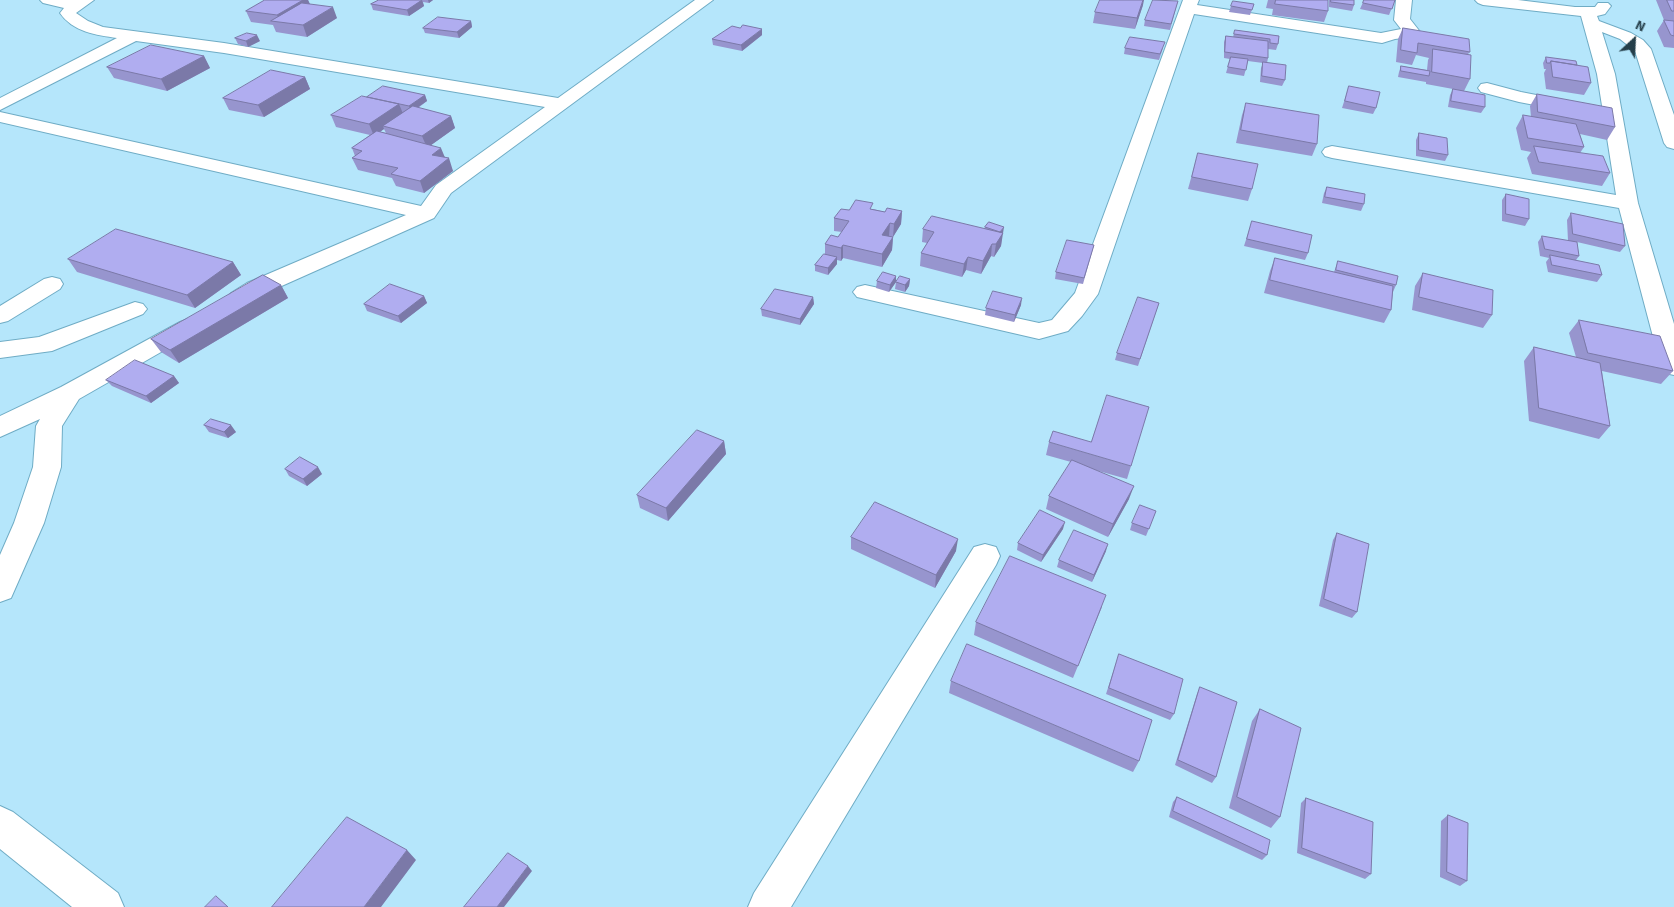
<!DOCTYPE html>
<html>
<head>
<meta charset="utf-8">
<style>
  body { margin:0 }
  #map { position:relative; width:1674px; height:907px; overflow:hidden; background:#b5e6fb; font-family:"Source Sans 3",sans-serif }
  canvas { display:block }
  .north { position:absolute; left:1609px; top:15px; width:50px; height:50px; -webkit-text-stroke:4px #b5e6fb; paint-order:stroke; rotate:25deg; font-size:14px; font-weight:700; line-height:20px; text-align:center; color:#253f4a }
  .north::after { content:''; display:block; margin:auto; width:18px; height:22px; background:#253f4a; clip-path:polygon(50% 0,100% 100%,50% 72%,0 100%) }
</style>
</head>
<body>
<div id="map">
<canvas width="1674" height="907"></canvas>
<div class="north">N</div>
</div>
<script>
const ctx = document.querySelector('canvas').getContext('2d');
ctx.lineJoin = 'round';
function trace(path, color, width, dash) { ctx.strokeStyle = color; ctx.lineWidth = width; ctx.lineCap = dash ? 'butt' : 'round'; ctx.setLineDash(dash || []); ctx.stroke(path); }
function fill(path, color) { ctx.fillStyle = color; ctx.fill(path, 'evenodd'); }
const street = new Path2D(`
  M40 0H94L76 13 88 21 103 27 224 43 558 98 695 0H713L451 193 434 218 239 305 231 303 227 298 231 293 247 283 406 215 0 122V112L421 206 436 185 545 107 224 53 136 41 0 110V98L117 38C96 35 73 32 60 13L64 8 43 3Z
  M1183 0H1199L1197 5 1381 33 1401 29 1394 20 1396 0H1412L1410 19 1421 33 1419 36 1395 39 1382 43 1194 14 1098 294 1082 316 1068 331 1039 339 857 297 853 292 857 287 865 285 1039 323 1052 320 1075 293Z
  M1475 0H1518L1575 7H1595L1598 3H1608L1611 6 1605 14 1597 16 1599 21 1631 33 1643 40 1651 49 1674 115V149L1667 147 1664 143 1635 51 1620 39 1602 32 1615 74 1638 203 1674 324V375L1665 373 1661 367 1619 208 1332 158 1325 156 1322 152 1325 148 1332 146 1616 195 1597 74 1581 16 1483 5 1478 3Z
  M1487 83 1521 92 1577 103 1580 107 1577 111 1571 112 1519 102 1481 92 1478 88 1481 84Z
  M52 277 60 279 63 284 60 289 8 321 0 323V306L44 279Z
  M135 302 143 304 147 309 143 314 52 351 0 358V342L39 337Z
  M188 319 196 322 200 327 196 332 79 399 62 426 61 467 44 523 11 598 0 602V555L14 523 33 467 36 426 40 419 0 437V416L61 387 180 322Z
  M985 544 996 547 1000 556 996 565 791 907H748L754 893 974 547Z
  M0 806 13 812 118 893 124 907H72L0 849Z`);
const wall = new Path2D(`
  M265 0H308L310 4 337 18 307 37 276 32 273 25 251 22 246 11Z
  M379 0H433L429 3 423 2 424 6 409 16 373 10 371 4Z
  M1268 0H1328V11L1324 22 1272 15 1273 9 1266 8Z
  M1329 0H1354V5L1352 11 1329 7Z
  M1364 0H1395L1389 15 1360 9Z
  M1656 0H1674V48L1664 47 1657 31 1664 20Z
  M1178 1 1170 30 1144 26 1145 20Z
  M1254 4 1250 15 1229 12 1231 6Z
  M1143 5 1135 29 1093 23 1095 12Z
  M471 21 472 27 459 38 425 33 423 28Z
  M1403 28 1470 52 1468 54 1470 79 1464 91 1485 107 1481 113 1448 107 1450 95 1453 89 1426 84V82L1398 77 1399 72 1401 66 1427 70 1428 60 1429 58 1416 55 1412 65 1396 62 1398 39Z
  M1235 30 1279 36 1278 44 1276 50 1268 49V58L1267 63 1285 80 1282 86 1260 82 1261 68 1263 63 1248 61 1244 76 1226 73 1230 59 1224 58V42L1226 36 1233 37Z
  M762 35 742 51 713 45 712 39Z
  M235 38 260 41 248 47 238 44Z
  M1125 48H1163L1159 60 1124 54Z
  M204 56 210 68 167 91 114 78 107 67Z
  M1546 57 1577 65 1591 83 1584 95 1546 89 1544 73 1546 69H1544L1543 63Z
  M305 77 310 89 264 117 229 110 223 98Z
  M1349 86 1376 108 1373 114 1342 108Z
  M1537 94 1615 127 1607 140 1580 134 1584 147 1580 153 1610 173 1602 186 1532 174 1527 158 1531 152 1521 150 1516 128 1523 115 1531 117 1530 106Z
  M425 95 427 101 418 108 451 116 455 128 431 145 445 157 453 171 424 193 396 186 392 178 358 170 352 158 355 156 352 148 370 135 336 127 331 115ZM384 129 386 133 380 132Z
  M1246 103 1317 144 1312 156 1236 143 1242 115Z
  M1419 133 1448 155 1445 161 1416 156V140Z
  M1198 153 1252 189 1248 201 1188 189Z
  M1327 187 1364 204 1361 211 1322 203 1324 193Z
  M1506 194 1529 219 1525 226 1502 221V200Z
  M873 209 885 212 902 211 901 224 893 237 889 236 893 237 892 250 882 267 843 258 841 261 837 260V264L828 275 815 271V265L825 254V244L838 237 842 232 834 231V218L849 210Z
  M1571 213 1625 246 1620 252 1577 242 1579 256 1576 260 1602 275 1597 282 1548 272 1546 262 1549 258 1540 256 1538 242 1542 236 1568 241 1567 220Z
  M1252 221 1308 253 1305 260 1244 246Z
  M989 222 1003 234 1002 235 1001 246 994 257 991 256 981 274 966 270 962 277 920 266 921 253 927 243 922 242 923 229H984L985 227Z
  M1094 245 1083 284 1055 279 1056 272Z
  M1275 258 1334 272 1338 261 1396 285 1393 292 1391 310 1384 323 1264 293 1270 271Z
  M68 259 233 262 241 275 195 308 77 272Z
  M1423 273 1492 315 1483 328 1412 310 1415 286Z
  M896 276V282L889 292 876 288 877 281Z
  M910 279 909 286 905 292 895 289 896 282Z
  M281 285 288 298 179 363 161 352 151 339Z
  M424 296 427 303 401 323 367 311 364 304Z
  M813 297 814 304 800 325 762 316 761 309Z
  M1159 303 1138 366 1115 360 1117 353Z
  M1021 305 1014 322 985 315 986 308Z
  M1579 320 1673 371 1661 384 1602 371 1610 426 1599 439 1529 421 1524 361 1534 347 1576 357 1569 333Z
  M174 376 179 383 151 403 112 386 106 380Z
  M204 425 236 432 228 438 209 432Z
  M724 441 726 454 668 521 640 508 637 495Z
  M1049 442 1131 466 1127 479 1095 470 1129 499 1108 537 1046 509 1049 496 1071 462 1046 455Z
  M285 469 322 474 307 486 289 476Z
  M1156 511 1146 536 1130 530 1132 523Z
  M1063 529 1041 562 1017 550 1018 543Z
  M1337 533 1357 612 1352 618 1319 606 1333 540Z
  M851 537 956 551 935 588 851 549Z
  M1106 551 1092 582 1057 567 1059 560Z
  M1102 607 1073 678 974 635 976 622Z
  M1119 654 1174 714 1170 720 1106 694Z
  M951 681 1139 761 1133 772 949 693Z
  M1200 687 1216 777 1212 783 1175 765 1197 694Z
  M1260 709 1280 817 1271 828 1229 808 1252 721Z
  M1177 797 1267 855 1262 860 1169 817 1173 802Z
  M1306 798 1371 874 1365 879 1297 853 1301 803Z
  M1448 815 1467 881 1460 886 1440 877 1441 821Z`);
const shadedWall = new Path2D(`
  M303 0H308L312 9 280 22 277 15Z
  M422 0 424 6 409 16 407 10Z
  M428 0H433L429 3Z
  M1143 0H1144L1143 5 1135 29 1137 18Z
  M333 7 337 18 307 37 303 25Z
  M471 21 472 27 459 38 457 32Z
  M762 29V35L742 51 741 45Z
  M257 35 260 41 248 47 246 41Z
  M204 56 210 68 167 91 161 79Z
  M305 77 310 89 264 117 258 105Z
  M425 95 427 101 411 112 409 106Z
  M399 104 404 116 383 126 384 129 374 136 369 124Z
  M451 116 455 128 427 148 422 136Z
  M441 148 446 160 432 155Z
  M449 158 453 171 424 193 420 181Z
  M902 211 901 224 893 237 894 224Z
  M890 223 889 236 882 248V235Z
  M1004 227 1001 246 994 257 996 244 1000 232Z
  M893 237 892 250 882 267V254Z
  M992 244 991 256 981 274 983 261Z
  M843 245V258L841 261V248Z
  M837 257V264L828 275V268Z
  M968 257 966 270 962 277 964 264Z
  M233 262 241 275 195 308 187 295Z
  M896 276V282L889 292 890 285Z
  M910 279 909 286 905 292V285Z
  M281 285 288 298 179 363 170 350Z
  M424 296 427 303 401 323 398 316Z
  M813 297 814 304 800 325V319Z
  M1022 298 1021 305 1014 322 1015 315Z
  M174 376 179 383 151 403 146 396Z
  M231 425 236 432 228 438 224 432Z
  M724 441 726 454 668 521 666 508Z
  M318 467 322 474 307 486 303 479Z
  M1134 486 1129 499 1108 537 1113 524Z
  M1065 522 1063 529 1041 562 1043 555Z
  M958 539 956 551 935 588 936 575Z
  M1108 544 1106 551 1092 582 1094 575Z
  M407 850 416 860 381 907H364Z
  M528 866 532 871 504 907H497Z`);
const building = new Path2D(`
  M265 0H303L277 15 246 11Z
  M379 0H422L407 10 371 4Z
  M1100 0H1143L1137 18 1095 12Z
  M1153 0 1178 1 1171 24 1145 20Z
  M1276 0H1328V11L1275 4Z
  M1331 0H1354V5L1331 2Z
  M1364 0H1395L1392 9 1363 3Z
  M1667 0H1674V11H1672Z
  M1233 1 1254 4 1252 10 1231 6Z
  M302 3 333 7 303 25 271 21Z
  M438 17 471 21 457 32 423 28Z
  M1664 20 1674 21V36L1671 35Z
  M743 25 762 29 741 45 712 39 732 26 740 28Z
  M1403 28 1469 39 1470 52 1418 43 1417 53 1401 50Z
  M1235 30 1279 36 1278 44 1270 43V39L1234 34Z
  M247 33 257 35 246 41 235 38Z
  M1226 36 1268 41V58L1225 52Z
  M1130 37 1165 42 1160 54 1125 48Z
  M151 45 204 56 161 79 107 67Z
  M1433 49 1471 55 1470 79 1432 72Z
  M1231 57 1248 59 1246 70 1228 67Z
  M1546 57 1576 61 1577 65 1551 61 1550 63H1547Z
  M1551 61 1588 67 1591 83 1553 77Z
  M1263 62 1286 65 1285 80 1262 76Z
  M1401 66 1430 71 1429 76 1401 71Z
  M271 70 305 77 258 105 223 98Z
  M383 86 425 95 409 106 367 97Z
  M1349 86 1380 92 1376 108 1345 101Z
  M1453 89 1485 95V107L1451 101Z
  M1537 94 1612 108 1615 127 1538 112Z
  M362 96 399 104 369 124 331 115Z
  M1246 103 1319 115 1317 144 1241 130Z
  M413 106 451 116 422 136 383 126Z
  M1523 115 1576 124 1584 147 1528 138Z
  M377 131 441 148 432 155 449 158 420 181 391 174 398 168 352 158 362 151 352 148Z
  M1419 133 1447 138 1448 155 1419 150Z
  M1534 146 1603 156 1610 173 1539 162Z
  M1198 153 1258 164 1252 189 1192 177Z
  M1327 187 1365 194 1364 204 1325 197Z
  M1506 194 1529 199V219L1506 214Z
  M856 200 873 203 870 209 885 212 887 208 902 211 894 224 890 223 882 235 893 237 882 254 843 245 841 248 825 244 831 235 838 237 849 221 834 218 841 209 849 210Z
  M1571 213 1623 224 1625 246 1573 234Z
  M932 216 1003 233 996 244H992L983 261 968 257 964 264 921 253 934 232 923 229Z
  M1252 221 1312 235 1308 253 1247 239Z
  M989 222 1004 227 1000 232 985 227Z
  M116 229 233 262 187 295 68 259Z
  M1542 236 1577 242 1579 256 1545 249Z
  M1067 240 1094 245 1084 278 1056 272Z
  M824 254 837 257 828 268 815 265Z
  M1550 255 1599 265 1602 275 1552 265Z
  M1275 258 1393 286 1391 310 1270 280Z
  M1338 261 1398 276 1396 285 1336 270Z
  M883 272 896 276 890 285 877 281Z
  M1423 273 1493 290 1492 315 1419 297Z
  M263 275 281 285 170 350 151 339Z
  M900 276 910 279 905 285 896 282Z
  M390 284 424 296 398 316 364 304Z
  M775 289 813 297 800 319 761 309Z
  M993 291 1022 298 1015 315 986 308Z
  M1138 297 1159 303 1140 359 1117 353Z
  M1579 320 1660 336 1673 371 1588 353Z
  M1534 347 1600 363 1610 426 1539 408Z
  M135 360 174 376 146 396 106 380Z
  M1107 395 1149 407 1131 466 1049 442 1053 431 1091 442Z
  M211 419 231 425 224 432 204 425Z
  M697 430 724 441 666 508 637 495Z
  M300 457 318 467 303 479 285 469Z
  M1072 460 1134 486 1113 524 1049 496Z
  M875 502 958 539 936 575 851 537Z
  M1140 505 1156 511 1149 529 1132 523Z
  M1040 510 1065 522 1043 555 1018 543Z
  M1074 530 1108 544 1094 575 1059 560Z
  M1337 533 1369 544 1357 612 1324 599Z
  M1010 556 1106 595 1078 666 976 622Z
  M967 644 1152 720 1139 761 951 681Z
  M1119 654 1183 679 1174 714 1109 688Z
  M1200 687 1237 702 1216 777 1178 760Z
  M1260 709 1301 728 1280 817 1237 797Z
  M1177 797 1270 840 1267 855 1173 811Z
  M1306 798 1373 822 1371 874 1302 848Z
  M1448 815 1468 823 1467 881 1447 872Z
  M347 817 407 850 364 907H272Z
  M508 853 528 866 497 907H464Z
  M216 896 228 907H205Z`);
trace(street, '#6facc5', 2);
fill(street, '#fff');
fill(wall, '#9795ce');
fill(shadedWall, '#7b79a8');
fill(building, '#b0adf0');
trace(building, '#7b79a8', 1);
</script>
</body>
</html>
